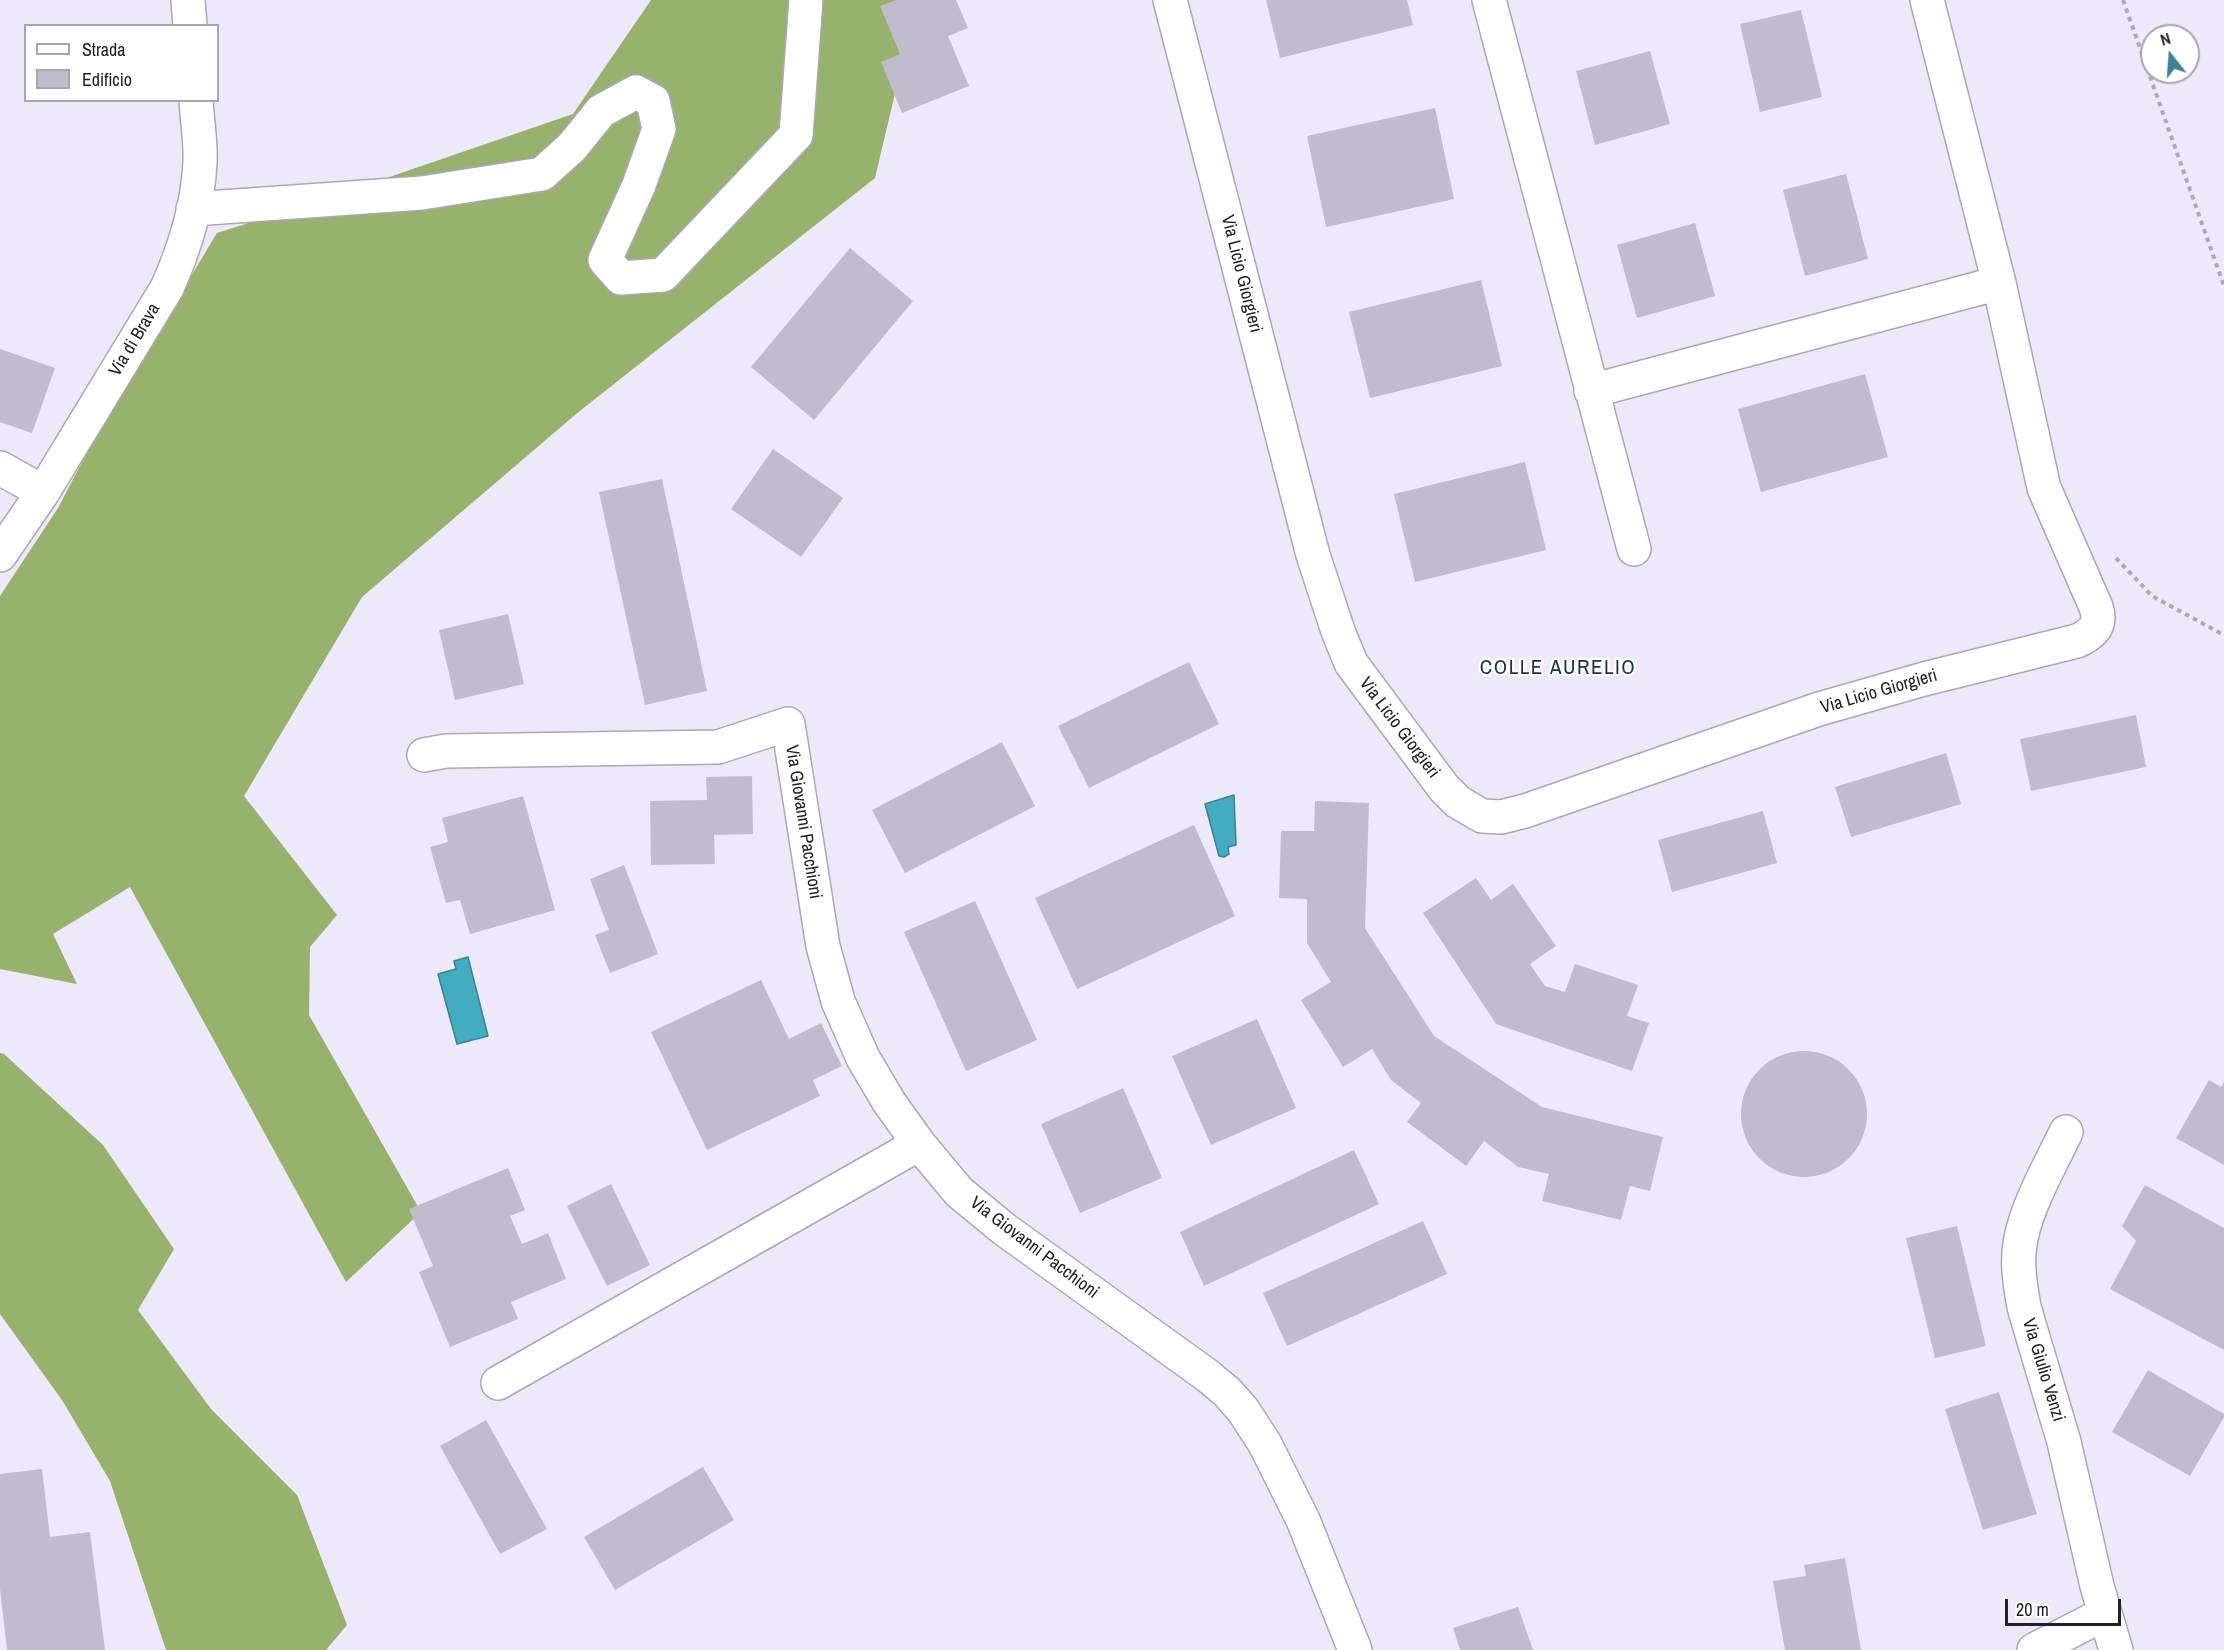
<!DOCTYPE html>
<html>
<head>
<meta charset="utf-8">
<style>
  body { margin:0 }
  #map { position:relative; width:2224px; height:1650px; overflow:hidden; background:#ede8fa; font-family:"Archivo Narrow",sans-serif }
  canvas { display:block }
  .legend { position:absolute; left:24px; top:24px; width:195px; height:78px; box-sizing:border-box; background:#fff; border:2px solid #a7a6a9; margin:0; padding:8px 10px; list-style:none; font-size:18px; color:#222027 }
  .legend li { display:flex; align-items:center; gap:12px; height:30px }
  .legend b { width:30px; border:2px solid #a7a6a9 }
  .north { position:absolute; left:2140px; top:24px; width:60px; height:60px; box-sizing:border-box; background:#fff; border:2px solid #a7a6a9; border-radius:50%; rotate:343deg; font-size:16px; font-weight:700; line-height:24px; text-align:center; color:#222027 }
  .north::after { content:''; display:block; margin:auto; width:21px; height:27px; background:#407f94; clip-path:polygon(50% 0,100% 100%,50% 72%,0 100%) }
  .scale { position:absolute; left:2005px; top:1599px; width:116px; height:27px; box-sizing:border-box; border:3px solid #222027; border-top:0; padding-left:8px; font-size:18px; line-height:21px; white-space:nowrap; color:#222027; -webkit-text-stroke:4px #fff; paint-order:stroke }
</style>
</head>
<body>
<div id="map">
<canvas width="2224" height="1650"></canvas>
<ul class="legend">
<li><b style="height:8px;background:#fff"></b>Strada</li>
<li><b style="height:16px;background:#c1bccd"></b>Edificio</li>
</ul>
<div class="north">N</div>
<div class="scale">20 m</div>
</div>
<script>
const ctx = document.querySelector('canvas').getContext('2d');
ctx.lineJoin = 'round';
function fill(path, color) { ctx.fillStyle = color; ctx.fill(path, 'evenodd'); }
function trace(path, color, width, dash) { ctx.strokeStyle = color; ctx.lineWidth = width; ctx.lineCap = dash ? 'butt' : 'round'; ctx.setLineDash(dash || []); ctx.stroke(path); }
function drawText(font, color, halo, rows, align = 'center') {
  ctx.font = font + ' "Archivo Narrow",sans-serif'; ctx.lineWidth = 4.5; ctx.setLineDash([]); ctx.textBaseline = 'middle'; ctx.strokeStyle = halo; ctx.fillStyle = color; for (const [text, x, y, turn = 0] of rows) {
    ctx.save(); ctx.translate(x, y); ctx.rotate((+turn || 0) * Math.PI / 180); ctx.textAlign = isNaN(turn) ? turn : align; if (halo) ctx.strokeText(text, 0, 0); ctx.fillText(text, 0, 0); ctx.restore();
  }
}
const forest = new Path2D(`
  M651 0H917L875 178 576 414 362 597 244 796 337 915 310 947 309 1015 421 1212 346 1282 130 887 53 934 77 984 0 969V596L58 508 103 422 217 233 337 195 573 114Z
  M0 1053 4 1054 103 1145 174 1249 138 1310 211 1409 297 1495 347 1625 326 1650H166L110 1481 62 1400 0 1314Z`);
const water = new Path2D(`
  M1234 795 1236 845 1228 847 1229 854 1224 857 1219 856 1205 804Z
  M468 957 488 1036 457 1044 438 974 456 969 454 961Z`);
const building = new Path2D(`
  M896 0H956L968 28 948 36 969 86 902 113 881 62 900 54 880 6Z
  M1266 0H1407L1413 25 1280 58Z
  M1801 10 1822 97 1760 112 1740 24Z
  M1650 51 1670 124 1595 145 1576 71Z
  M1435 108 1454 199 1326 227 1307 136Z
  M1846 174 1868 259 1805 276 1783 190Z
  M1695 223 1715 296 1637 318 1617 245Z
  M850 248 913 301 814 420 751 367Z
  M1481 280 1502 366 1370 398 1349 312Z
  M0 349 55 368 32 433 0 422Z
  M1865 374 1888 457 1761 492 1738 409Z
  M773 449 843 498 801 557 731 509Z
  M1525 462 1546 550 1415 582 1394 494Z
  M662 479 707 691 645 705 599 492Z
  M508 614 524 684 455 700 439 630Z
  M1189 662 1219 724 1089 788 1058 726Z
  M2136 715 2146 767 2031 791 2020 739Z
  M1002 742 1035 806 905 873 872 810Z
  M1946 753 1961 804 1851 837 1835 787Z
  M752 776 753 834 714 835 715 864 651 865 650 801 707 800 706 777Z
  M523 796 555 910 470 934 460 900 446 903 430 847 448 842 442 818Z
  M1315 801 1369 803 1365 928 1434 1036 1542 1107 1663 1137 1650 1191 1630 1186 1621 1220 1542 1201 1549 1174 1518 1167 1484 1141 1466 1166 1407 1122 1421 1103 1391 1080 1372 1049 1343 1067 1301 1000 1331 982 1307 943V899L1279 898 1281 831H1314Z
  M1763 811 1777 863 1672 892 1658 840Z
  M1194 825 1235 916 1077 989 1035 898Z
  M624 865 658 954 610 973 595 935 609 930 590 879Z
  M1476 878 1491 900 1513 884 1556 946 1530 964 1545 986 1565 992 1575 964 1638 985 1627 1016 1649 1023 1632 1071 1496 1024 1423 913Z
  M975 901 1037 1040 966 1071 904 932Z
  M761 980 789 1039 821 1023 842 1066 813 1080 820 1096 707 1150 651 1032Z
  M1257 1019 1296 1108 1211 1145 1172 1056Z
  M1741 1114a63 63 0 1 1 126 0a63 63 0 1 1-126 0Z
  M2209 1080 2221 1087 2224 1082V1165L2176 1138Z
  M1123 1088 1162 1178 1080 1213 1041 1124Z
  M1354 1150 1379 1204 1204 1286 1180 1232Z
  M508 1168 525 1210 510 1216 522 1244 548 1233 566 1279 511 1302 518 1319 450 1347 419 1272 433 1266 409 1209Z
  M611 1184 650 1265 607 1286 567 1206Z
  M2145 1185 2224 1228V1350L2110 1289 2136 1241 2122 1226Z
  M1423 1221 1447 1274 1287 1346 1263 1293Z
  M1957 1226 1986 1346 1935 1358 1906 1238Z
  M2148 1370 2224 1414V1417L2190 1476 2112 1432Z
  M1999 1392 2037 1514 1983 1530 1945 1409Z
  M486 1420 547 1529 500 1554 440 1446Z
  M703 1467 734 1520 615 1590 584 1537Z
  M42 1469 50 1537 90 1532 105 1650H7L0 1589V1474Z
  M1845 1558 1861 1650H1785L1773 1581 1806 1576 1804 1565Z
  M1518 1607 1533 1650H1460L1453 1628Z`);
const path = new Path2D(`
  M2123 0 2224 286
  M2116 558 2152 596 2224 635`);
const minor = new Path2D(`
  M188 0 190 26
  M1170 0 1313 555 1338 631 1351 663 1444 788 1458 802 1482 816 1501 817 1525 811 1819 709 1924 679 2077 641C2093 634 2102 625 2096 607L2044 488 1999 283 1927 0
  M1489 0 1634 549
  M193 209 422 193 542 174 572 147 601 111 636 92 653 101 659 129 639 185 605 260 621 278 663 275 796 135 806 0
  M1591 391 1999 283
  M0 468 43 492
  M0 555 43 492 167 288C185 248 198 206 200 162 201 142 197 120 196 100
  M424 755 446 751 718 747 788 724 823 946 838 1001 863 1058 889 1102 919 1144 959 1192 1004 1229 1208 1376 1227 1392 1243 1410 1265 1444 1303 1520 1355 1650
  M2066 1132C2050 1166 2029 1201 2021 1238 2016 1261 2020 1284 2024 1307L2064 1442 2097 1586 2116 1650
  M498 1383 919 1144
  M2034 1650 2104 1614`);
const streetNames = [
  ["Via Licio Giorgieri",1241,274,76],
  ["Via di Brava",135,340,-59],
  ["Via Licio Giorgieri",1879,692,-16],
  ["Via Licio Giorgieri",1399,728,53],
  ["Via Giovanni Pacchioni",803,822,81],
  ["Via Giovanni Pacchioni",1034,1248,37],
  ["Via Giulio Venzi",2043,1370,73]
];
const quarterNames = [
  ["COLLE AURELIO",1558,668]
];
fill(forest, '#96b26d');
fill(water, '#43acc1');
trace(water, '#398293', 1.5);
fill(building, '#c1bccd');
trace(minor, '#aba7b7', 36);
trace(path, '#ada9b8', 4, [4.5, 4.5]);
trace(minor, '#fff', 33);
drawText('18px', '#222027', '#fff', streetNames);
ctx.letterSpacing = '1.5px';
drawText('21px', '#17353f', '#fff', quarterNames);
ctx.letterSpacing = '0px';
</script>
</body>
</html>
